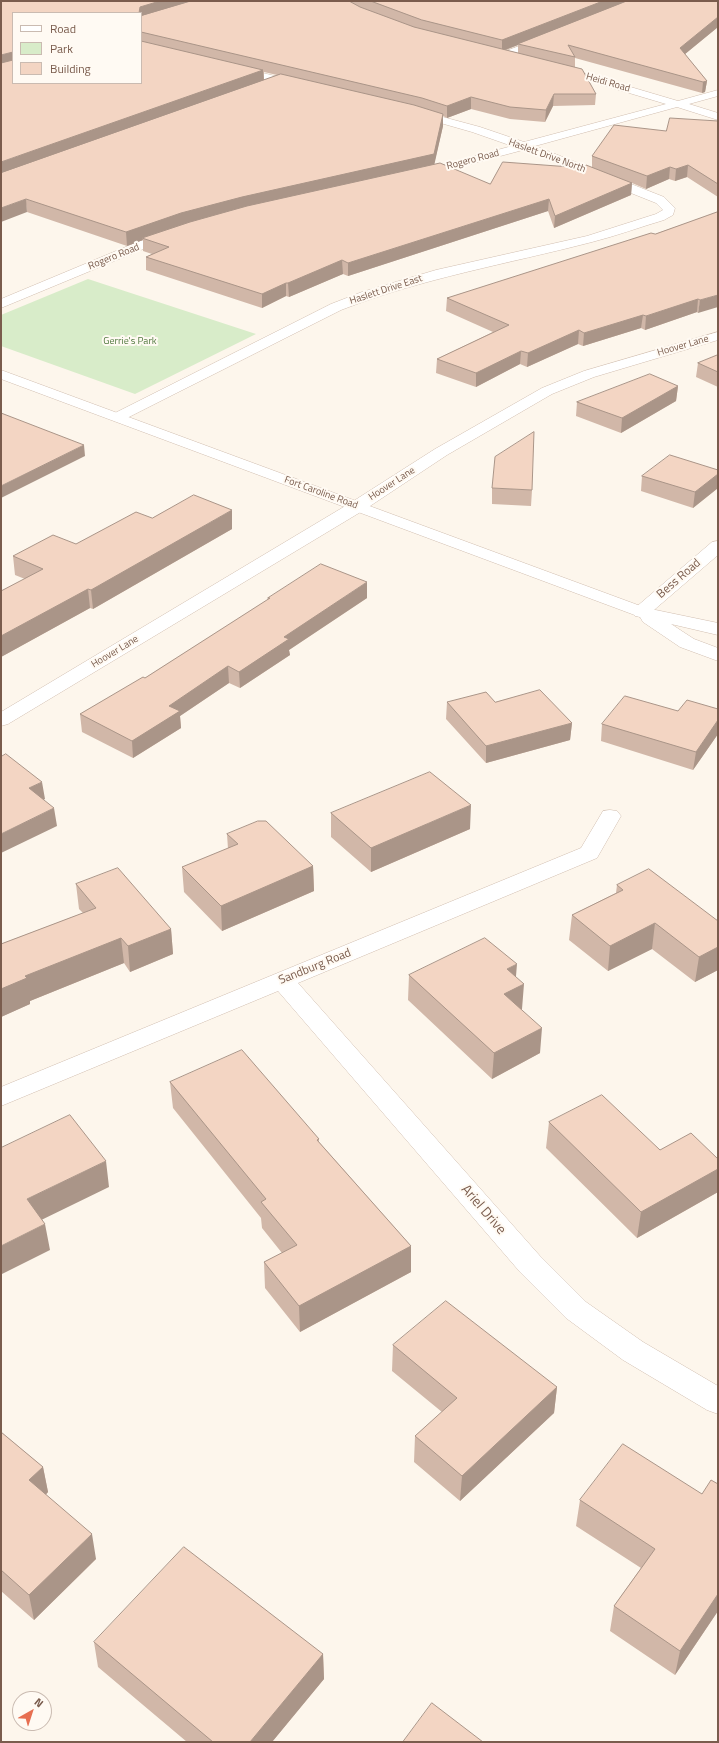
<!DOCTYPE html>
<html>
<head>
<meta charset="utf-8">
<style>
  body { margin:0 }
  #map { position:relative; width:719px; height:1743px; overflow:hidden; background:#fdf6ec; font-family:"Titillium Web",sans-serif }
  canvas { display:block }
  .frame { position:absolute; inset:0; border:2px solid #7a5c4d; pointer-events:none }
  .legend { position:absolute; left:12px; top:12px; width:130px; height:72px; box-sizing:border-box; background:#fffaf3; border:1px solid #cabbb1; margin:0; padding:5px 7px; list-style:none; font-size:12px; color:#7a5c4d }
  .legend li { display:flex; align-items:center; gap:8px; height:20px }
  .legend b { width:20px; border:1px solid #cabbb1 }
  .north { position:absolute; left:12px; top:1691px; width:40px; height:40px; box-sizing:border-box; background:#fffaf3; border:1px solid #cabbb1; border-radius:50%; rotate:39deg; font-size:11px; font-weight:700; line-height:16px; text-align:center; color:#7a5c4d }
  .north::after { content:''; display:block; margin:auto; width:14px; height:18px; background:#e76f51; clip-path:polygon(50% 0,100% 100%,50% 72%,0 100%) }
</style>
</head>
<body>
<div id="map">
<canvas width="719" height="1743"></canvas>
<div class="frame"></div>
<ul class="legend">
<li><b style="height:5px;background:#fff"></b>Road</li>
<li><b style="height:11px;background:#d8ecc9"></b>Park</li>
<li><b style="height:11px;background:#f3d5c3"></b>Building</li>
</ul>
<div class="north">N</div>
</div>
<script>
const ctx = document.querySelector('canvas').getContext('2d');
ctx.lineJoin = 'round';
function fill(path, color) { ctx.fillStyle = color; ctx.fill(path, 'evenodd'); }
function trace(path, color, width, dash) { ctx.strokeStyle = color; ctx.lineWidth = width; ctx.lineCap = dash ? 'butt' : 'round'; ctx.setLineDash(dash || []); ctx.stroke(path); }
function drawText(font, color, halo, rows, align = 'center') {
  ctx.font = font + ' "Titillium Web",sans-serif'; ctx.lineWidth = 4; ctx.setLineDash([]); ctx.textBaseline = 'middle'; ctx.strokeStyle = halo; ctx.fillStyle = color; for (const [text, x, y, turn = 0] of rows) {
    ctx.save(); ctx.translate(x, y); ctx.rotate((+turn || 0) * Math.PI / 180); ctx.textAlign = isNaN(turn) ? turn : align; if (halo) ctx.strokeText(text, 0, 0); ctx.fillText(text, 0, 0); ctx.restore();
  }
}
const green = new Path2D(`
  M88 279 256 334 135 394 1 346V315Z`);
const minor = new Path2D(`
  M546 36 551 39 549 41 506 58H498L497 56 498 54Z
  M556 65 678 101 718 90V96L689 104 718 113V120L677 107 535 146 664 197 675 208 673 215 664 220C640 227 616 236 592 242 507 264 423 278 341 310L123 420 118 422 113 420 110 417 113 414 331 304 362 292 436 270 587 236 656 214 663 210 656 203 523 150 425 176H417L415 174 417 172 512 146 472 132 409 114 408 112 409 110 413 109 480 127 524 142 666 104 552 70 551 68 552 66Z
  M234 66 304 83 305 85 300 88 230 71 229 69Z
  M171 232 175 233 177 236 175 239 148 247 1 308V299L140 241Z
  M718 332V340L594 377 552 394 447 455 364 510 8 724 1 726V712L352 502 435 449 542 388 584 371Z
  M718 541V555L647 616 641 617 635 616 632 612 635 608 712 542Z
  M610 810 617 811 621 816 597 858 298 983 540 1256 586 1302 643 1342 718 1386V1414L707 1410 623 1360 566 1318 520 1272 278 991 1 1106V1087L581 848 603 811Z`);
const tertiary = new Path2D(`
  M1 370 646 608 718 623V635L671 624 694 639 718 648V661L680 647 643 622 640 617 1 379Z`);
const wall = new Path2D(`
  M1 1H718V27L685 54 707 81 705 92 702 93 575 58V67L596 94 595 105 553 106 545 122 510 119 471 109 447 118 443 116V126L434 164 490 184 592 167V156L666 131 718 121V197L687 177 675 181 669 179 646 189 632 183 631 195 554 228 548 211 348 276 343 274 289 297 286 296 262 308 146 270V257L152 254 143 251V240L127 246 27 212ZM141 13V83H13ZM518 45V53L506 50ZM264 72 277 75 264 80Z
  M718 212 698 313 697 312 645 330 641 328 583 346 578 344 527 367 520 364 476 387 436 373 437 359 493 332 446 311 447 298 655 234Z
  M718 355V387L696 377 698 363Z
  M678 386 676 401 621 433 576 416 577 402Z
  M718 470V488L693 508 641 491 642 476Z
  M492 488 532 490 531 506 492 504Z
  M152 518 232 529 93 609 90 608 1 657V591L25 579 15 575 13 556 76 544Z
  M268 598H367L289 650 290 655 240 688 229 683 180 716 181 728 133 758 82 732 80 714 145 678 268 600Z
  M447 702H495L572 723 570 740 486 763 446 719Z
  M718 709V734L693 770 601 741 602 724 678 711Z
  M331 813 470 829 371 872 331 837Z
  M227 834 313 866 314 891 222 931 184 892 182 867 228 849Z
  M76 884 171 929 173 954 130 972 124 963 30 1001V1004L1 1017V944L83 913 79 909Z
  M617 885 718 921V970L695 982 652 949 608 971 569 940 572 915 616 893Z
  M409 975 516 977 522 1010 540 1053 492 1079 408 1000Z
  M170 1082 319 1139V1142L411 1246V1272L300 1332 265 1288 264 1262 282 1253 262 1228 261 1218 173 1108Z
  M549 1122 660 1150 718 1159V1192L637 1238 546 1148Z
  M393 1345 557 1387 554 1413 460 1501 414 1462 415 1436 442 1412 392 1371Z
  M1 1432 43 1467 48 1492 46 1495 96 1559 34 1620 1 1591Z
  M718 1484V1611L675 1675 610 1631 614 1606 641 1568 576 1526 580 1500 702 1494Z
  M94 1642 323 1654 324 1679 272 1742H187L98 1667Z`);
const shadedWall = new Path2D(`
  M160 1H195L141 17V13H139L140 7Z
  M603 1H628L518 44V45L502 51V40Z
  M718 17V27L679 59 680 48Z
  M13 52V63L1 67V55Z
  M263 70 264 81 1 175V162Z
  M707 81 705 92 702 93 703 82Z
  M554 94 553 106 545 122 546 110Z
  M471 97V109L447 118V106Z
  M443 114V126L434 166 142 238 143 240 127 246 126 232Z
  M688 165 687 177 675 181 676 169Z
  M670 167 669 179 646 189 647 176Z
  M632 183 631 195 554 228 555 216Z
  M26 199 27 212 1 222V208Z
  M549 199 548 211 348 276V263Z
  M342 260 343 274 289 297 288 283Z
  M286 283V296L262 308V294Z
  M718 295V307L698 313 700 300Z
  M698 299 697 312 645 330 646 316Z
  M643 315 641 328 583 346 584 333Z
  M579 330 578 344 527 367 528 353Z
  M521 351 520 364 476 387V373Z
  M678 386 676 401 621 433 622 418Z
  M84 445 85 456 1 498V486Z
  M718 474V488L693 508 695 492Z
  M232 510V529L93 609 91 590Z
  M367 582V598L289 650 290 655 240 688 239 672 284 637Z
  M88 589 90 608 1 657V636Z
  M228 666 229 683 180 716 181 728 133 758 132 741 169 706Z
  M718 720V734L693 770 696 752Z
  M572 723 570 740 486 763V746Z
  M42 782 45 799 31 806 29 788Z
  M471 805 470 829 371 872V848Z
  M54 808 57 826 1 853V834Z
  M313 866 314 891 222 931 221 906Z
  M655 923 652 949 608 971 610 946Z
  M171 929 173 954 130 972 128 946Z
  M121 938 124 963 30 1001V1004L1 1017V989L25 976Z
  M718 947V970L695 982 699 957Z
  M517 964 515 988 524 984 522 1009 502 1019 507 969Z
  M542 1028 540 1053 492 1079 494 1053Z
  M106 1161 109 1187 31 1225 27 1199Z
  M718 1169V1192L637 1238 641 1212Z
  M45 1224 50 1250 2 1274 1 1271V1246Z
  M411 1246V1272L300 1332 299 1306Z
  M557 1387 554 1413 460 1501 462 1476Z
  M43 1467 48 1492 34 1506 29 1480Z
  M92 1534 96 1559 34 1620 29 1595Z
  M718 1594V1611L675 1675 680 1651Z
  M323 1654 324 1679 272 1742H250Z`);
const building = new Path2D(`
  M1 1H160L140 7 139 13H13V83H141V41L263 70 1 162V63L13 60V52L1 55Z
  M191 1H349L360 7 414 27 582 69 596 94H554L546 110 510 107 471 97 447 106 422 98 141 32V16Z
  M371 1H603L502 40 422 20Z
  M627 1H718V17L680 48 707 81 703 82 568 45 575 57 518 44Z
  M281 74 414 105 443 114 434 154 242 197 181 213 126 232 26 199 1 208V173Z
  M670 118 718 121V184L688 165 676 169 670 167 647 176 592 156 614 125 666 131Z
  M503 162 584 168 586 165 632 183 555 216 549 199 348 263 342 260 288 283H286L262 294 146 257 169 247 142 238 190 222 247 206 440 163 490 184Z
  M718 212V295L700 300 698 299 646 316 643 315 584 333 579 330 528 353 521 351 476 373 437 359 509 325 447 298 651 233 655 234Z
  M718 355V372L698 363Z
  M650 374 678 386 622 418 577 402Z
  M1 413 84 445 1 486Z
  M534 432 532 490 492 488 495 457Z
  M670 455 718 470V474L695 492 642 476Z
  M194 495 232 510 91 590 88 589 1 636V591L43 569 13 556 53 535 76 544 136 512 152 518Z
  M321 564 367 582 284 637 289 639 239 672 228 666 169 706 180 711 132 741 80 714 143 677 145 678 270 598H268Z
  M540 690 572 723 486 746 447 702 486 692 495 702Z
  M625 696 678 711 687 700 718 709V720L696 752 602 724Z
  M6 754 42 782 29 788 54 808 1 834V757Z
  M430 772 471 805 371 848 331 813Z
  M258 821H266L313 866 221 906 182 867 238 844 227 834Z
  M118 868 171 929 128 946 121 938 25 976 27 978 1 989V944L96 908 76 884Z
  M649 869 718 921V947L699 957 655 923 610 946 572 915 623 890 617 885Z
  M485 938 517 964 507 969 524 984 504 994 542 1028 494 1053 409 975Z
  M242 1050 319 1139 317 1140 411 1246 299 1306 264 1262 297 1245 261 1202 266 1199 170 1082Z
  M602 1095 660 1150 691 1133 718 1159V1169L641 1212 549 1122Z
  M70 1115 106 1161 27 1199 45 1224 1 1246V1148Z
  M446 1301 557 1387 462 1476 415 1436 457 1398 393 1345Z
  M1 1432 43 1467 29 1480 92 1534 29 1595 1 1570Z
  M623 1444 702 1494 711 1480 718 1484V1594L680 1651 614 1606 655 1549 580 1500Z
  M184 1547 323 1654 250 1742H213L94 1642Z
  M432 1703 483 1742H403Z`);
const farStreetnames = [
  ["Heidi Road",608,83,16],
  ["Haslett Drive North",547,156,20],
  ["Rogero Road",473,160,-15],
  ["Rogero Road",114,257,-22],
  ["Haslett Drive East",386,290,-18],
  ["Hoover Lane",683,346,-16],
  ["Hoover Lane",392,484,-33],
  ["Fort Caroline Road",321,493,20],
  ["Hoover Lane",115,652,-31]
];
const farParknames = [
  ["Gerrie's Park",130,342]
];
const streetNames = [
  ["Bess Road",679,579,-41],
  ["Sandburg Road",315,967,-22]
];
const nearStreetnames = [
  ["Ariel Drive",483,1210,49]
];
fill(green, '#d8ecc9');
trace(minor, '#d1beb0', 1);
trace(tertiary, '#d1beb0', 1);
fill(minor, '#fff');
fill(tertiary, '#fff');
fill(wall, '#d1b7a8');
fill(shadedWall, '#aa9588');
fill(building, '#f3d5c3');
trace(building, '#aa9588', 1);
drawText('10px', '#7a5c4d', '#fffaf3', farStreetnames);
drawText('10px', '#537a41', '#fffaf3', farParknames);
drawText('12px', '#7a5c4d', '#fffaf3', streetNames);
drawText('14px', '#7a5c4d', '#fffaf3', nearStreetnames);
</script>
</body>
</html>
